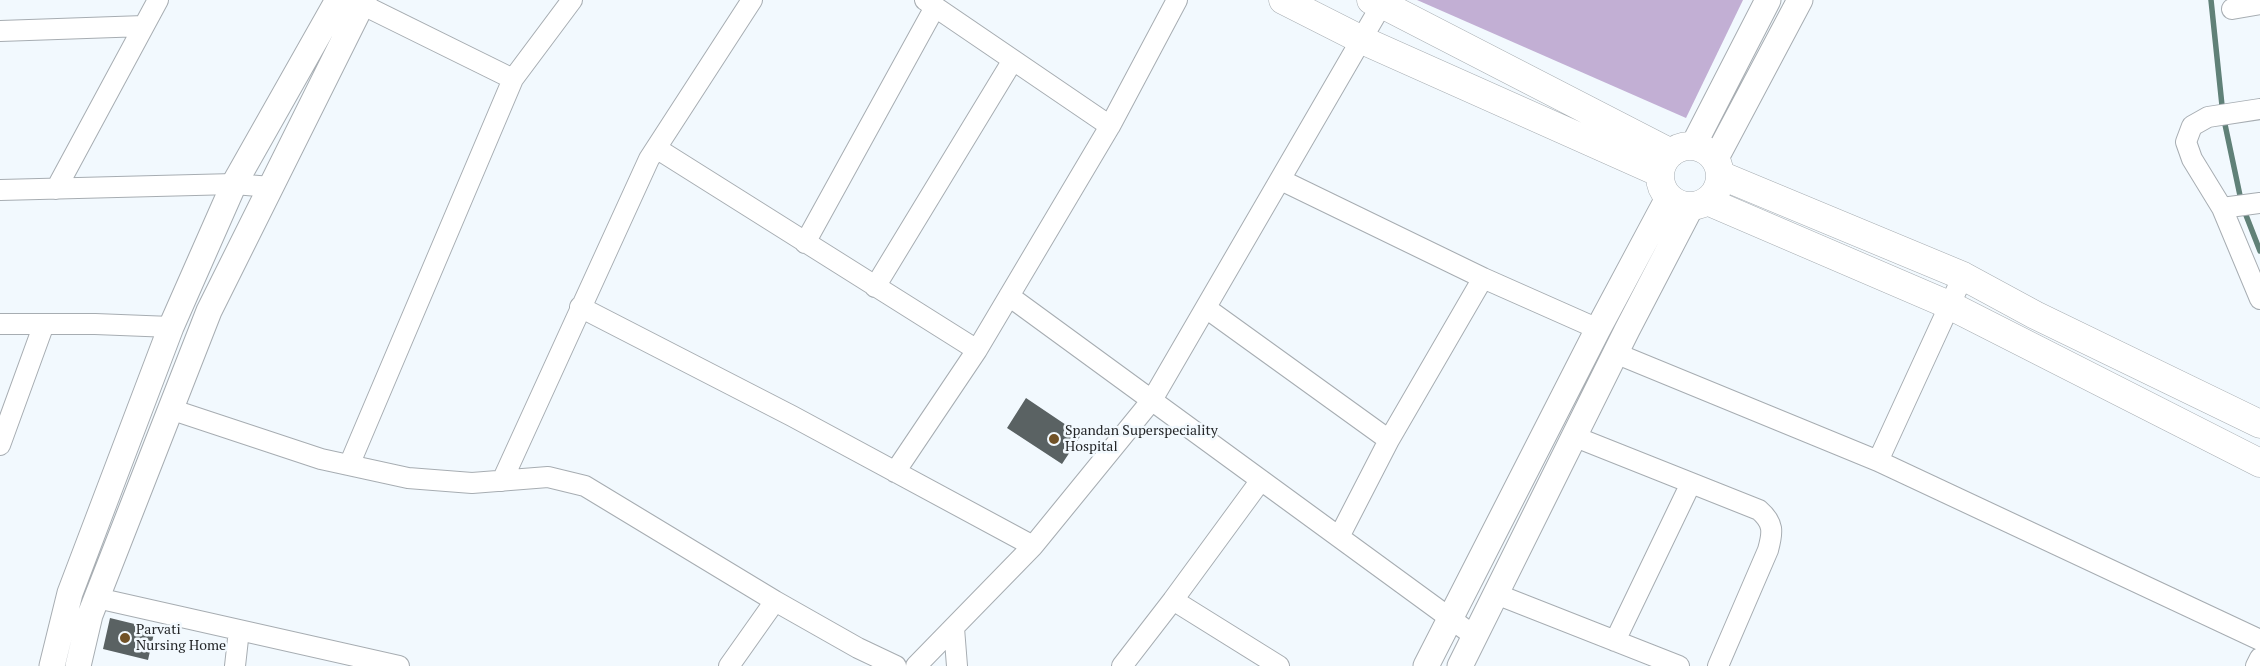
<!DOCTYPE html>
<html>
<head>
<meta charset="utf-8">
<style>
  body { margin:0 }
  canvas { display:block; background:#f2f9fe }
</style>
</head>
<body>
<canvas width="2260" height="666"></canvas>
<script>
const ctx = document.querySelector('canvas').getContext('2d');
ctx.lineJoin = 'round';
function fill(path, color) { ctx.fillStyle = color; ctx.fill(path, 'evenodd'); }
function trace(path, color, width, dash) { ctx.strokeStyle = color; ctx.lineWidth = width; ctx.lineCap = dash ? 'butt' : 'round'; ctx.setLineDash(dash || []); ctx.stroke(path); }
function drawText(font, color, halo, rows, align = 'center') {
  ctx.font = font + ' "PT Serif",serif'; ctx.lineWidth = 5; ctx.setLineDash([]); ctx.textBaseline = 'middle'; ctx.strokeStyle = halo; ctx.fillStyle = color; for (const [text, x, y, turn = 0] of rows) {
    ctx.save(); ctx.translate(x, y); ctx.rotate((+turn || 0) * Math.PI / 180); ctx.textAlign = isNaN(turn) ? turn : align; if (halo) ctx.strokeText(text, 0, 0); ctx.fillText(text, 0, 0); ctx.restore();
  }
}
const forest = new Path2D(`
  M1417 0H1743L1686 118Z`);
const stream = new Path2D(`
  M2211 0 2223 115 2242 205 2260 251`);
const building = new Path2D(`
  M1026 398 1081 435 1062 464 1007 428Z
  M110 618 155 629 148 660 103 649Z`);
const minor = new Path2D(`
  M925 0 1110 126 1177 0
  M361 4 513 79
  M2232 9 2260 4
  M0 31 144 26
  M2260 109 2208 117 2192 126 2186 142 2192 159 2222 208 2260 299
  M656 148 977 350 1110 126
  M56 189 158 0
  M0 190 234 184 271 187
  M2222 208 2260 203
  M805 243 935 7
  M1483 278 1598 329
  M875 287 1013 60
  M1009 296 1473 635
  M580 307 792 416 1033 546
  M1206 308 1389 440 1483 278 1281 180
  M0 324H95L171 327
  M1615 353 1878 461 2260 640
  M170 409 321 459 408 478 472 483 548 477 585 486 775 601 858 648 896 666
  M1573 436 1759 510C1774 523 1773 532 1768 550L1718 666
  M0 445 44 324
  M1878 461 1963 276
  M350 463 513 79 572 0
  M895 472 977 350
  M502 481 649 159 752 0
  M1339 537 1389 440
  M1496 594 1679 666
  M97 598 399 666
  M1173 600 1279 666
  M954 628 957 666
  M1615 641 1691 483
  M235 666 239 630
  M729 666 775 601
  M916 666 1033 546 1152 400 1382 4
  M1122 666 1173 600 1261 480
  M2256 666 2260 658`);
const tertiary = new Path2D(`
  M1693 146 1768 0
  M1715 160 1800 0
  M52 666 70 593 171 327 234 184 338 0
  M78 666 90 615 209 311 364 0
  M1426 666 1598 329 1668 198
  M1460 666 1627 330 1691 207`);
const secondary = new Path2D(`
  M1283 0 1362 40 1660 173
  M1371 0 1382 4 1671 153
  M1660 176a30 30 0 1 1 60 0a30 30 0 1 1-60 0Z
  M1720 175 1963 276 2035 315 2260 424
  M1707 201 1949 305 2260 463`);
const markers = [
  [1054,439,6,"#715227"],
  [125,638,6,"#715227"]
];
const poiNames = [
  ["Spandan Superspeciality",1065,431],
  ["Hospital",1065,447],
  ["Parvati",136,630],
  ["Nursing Home",136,646]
];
fill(forest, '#c2afd4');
trace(stream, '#608178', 5.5);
fill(building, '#5a6263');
trace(minor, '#a7adb2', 22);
trace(tertiary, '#a7adb2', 27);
trace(secondary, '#a7adb2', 29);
trace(minor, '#fff', 20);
trace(tertiary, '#fff', 25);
trace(secondary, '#fff', 28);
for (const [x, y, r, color] of markers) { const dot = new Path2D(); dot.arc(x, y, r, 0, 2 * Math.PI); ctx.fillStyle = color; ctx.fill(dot); trace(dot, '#f2f9fe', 2); }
drawText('14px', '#252729', '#f2f9fe', poiNames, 'left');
</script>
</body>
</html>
